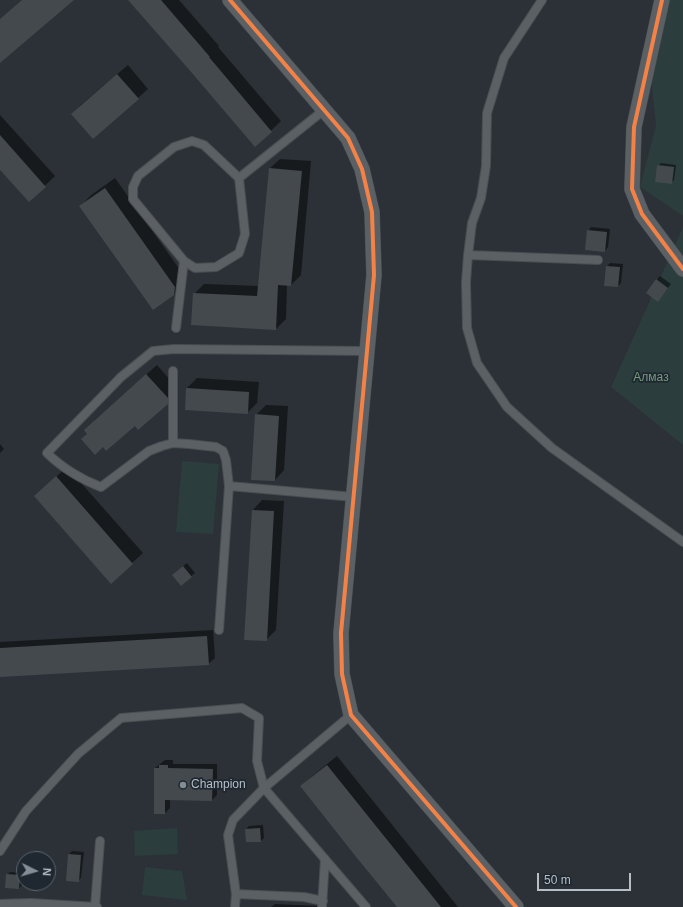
<!DOCTYPE html>
<html>
<head>
<meta charset="utf-8">
<style>
  body { margin:0 }
  #map { position:relative; width:683px; height:907px; overflow:hidden; background:#2b3136; font-family:Helvetica,sans-serif }
  canvas { display:block }
  .north { position:absolute; left:16px; top:851px; width:40px; height:40px; box-sizing:border-box; background:#1f2830; border:1px solid #5b646c; border-radius:50%; rotate:95deg; font-size:11px; font-weight:700; line-height:16px; text-align:center; color:#b6bec7 }
  .north::after { content:''; display:block; margin:auto; width:14px; height:18px; background:#858d94; clip-path:polygon(50% 0,100% 100%,50% 72%,0 100%) }
  .scale { position:absolute; left:537px; top:873px; width:94px; height:18px; box-sizing:border-box; border:2px solid #b6bec7; border-top:0; padding-left:5px; font-size:12px; line-height:14px; white-space:nowrap; color:#b6bec7; -webkit-text-stroke:3px #1f2830; paint-order:stroke }
</style>
</head>
<body>
<div id="map">
<canvas width="683" height="907"></canvas>
<div class="north">N</div>
<div class="scale">50 m</div>
</div>
<script>
const ctx = document.querySelector('canvas').getContext('2d');
ctx.lineJoin = 'round';
function fill(path, color) { ctx.fillStyle = color; ctx.fill(path, 'evenodd'); }
function trace(path, color, width, dash) { ctx.strokeStyle = color; ctx.lineWidth = width; ctx.lineCap = dash ? 'butt' : 'round'; ctx.setLineDash(dash || []); ctx.stroke(path); }
function drawText(font, color, halo, rows, align = 'center') {
  ctx.font = font + ' Helvetica,sans-serif'; ctx.lineWidth = 3.5; ctx.setLineDash([]); ctx.textBaseline = 'middle'; ctx.strokeStyle = halo; ctx.fillStyle = color; for (const [text, x, y, turn = 0] of rows) {
    ctx.save(); ctx.translate(x, y); ctx.rotate((+turn || 0) * Math.PI / 180); ctx.textAlign = isNaN(turn) ? turn : align; if (halo) ctx.strokeText(text, 0, 0); ctx.fillText(text, 0, 0); ctx.restore();
  }
}
const green = new Path2D(`
  M662 0H683V216L640 187 656 126 649 58Z
  M683 227V445L611 387Z
  M182 461 219 464 213 534 176 532Z
  M177 828 178 854 135 856 134 831Z
  M145 867 182 871 187 900 142 895Z`);
const shadow = new Path2D(`
  M130 0H179L219 46 218 47 281 121 255 146Z
  M128 65 148 89 138 98 72 114 82 104Z
  M0 115 55 176 29 201 0 168Z
  M280 159 311 161 301 275 291 285H287L286 319 276 329 194 294 204 284 259 286 270 168Z
  M661 163 676 165 674 180 671 183 658 166Z
  M115 178 185 277 184 284 174 294 81 206 90 196Z
  M591 227 610 229 608 247 605 251 588 231Z
  M610 263 623 264 621 283 618 286 607 266Z
  M660 276 671 284 661 297 647 292Z
  M157 365 177 388V393L167 403 135 424 88 433 95 420Z
  M197 378 259 382 257 403 247 413 187 388Z
  M266 405 288 406 284 470 275 480 256 415Z
  M0 444 4 449 0 453Z
  M67 467 143 553 111 582 35 496Z
  M262 500 284 501 276 630 266 640 245 639 253 510Z
  M187 563 195 573 181 585 176 572Z
  M213 630 215 658 208 664 0 676V642Z
  M337 756 458 907H398L301 787 311 777Z
  M165 760H173V764H217V795L212 800 170 799V808L165 813 155 768Z
  M263 825 264 838 261 841 246 829 249 826Z
  M72 851 84 852 81 878 78 881 67 880 69 854Z
  M10 872 23 873 22 885 19 888 7 875Z
  M275 904 319 906V907H271Z`);
const building = new Path2D(`
  M22 0H74L0 63V19Z
  M128 0H161L210 57H209L272 132 255 147 192 73Z
  M117 74 139 99 93 139 71 114Z
  M0 135 46 187 29 202 0 170Z
  M657 165 674 167 672 184 655 182Z
  M269 168 302 171 291 286 278 285 276 330 191 325 193 293 257 296Z
  M105 188 175 287 174 295 153 310 79 206Z
  M587 230 607 232 605 252 585 250Z
  M606 266 620 267 618 287 604 286Z
  M656 279 668 288 658 302 646 293Z
  M146 374 168 398V404L138 430 135 426 106 451 103 447 95 455 81 439 87 434 84 430Z
  M186 388 249 392 248 414 185 410Z
  M255 414 279 416 275 481 251 480Z
  M56 476 133 564 111 584 34 496Z
  M252 510 274 511 267 641 244 640Z
  M183 566 192 577 181 586 172 575Z
  M207 636 209 665 0 677V648Z
  M159 765H168V768L213 769 212 801 165 800V814H154V768H159Z
  M327 765 441 907H397L357 858 300 786Z
  M260 828 261 842H246L245 829Z
  M68 854 81 855 79 882 66 881Z
  M6 874 20 875 19 889 5 888Z`);
const lane = new Path2D(`
  M239 178 245 234 239 253 216 267 195 268 184 261 133 199V187L138 176 174 147 192 141 204 145 239 178 324 110
  M468 255 472 223 481 198 486 166 487 113 504 58 542 0
  M598 260 468 255 466 282 467 328 477 363 507 407 552 448 683 542
  M176 328 184 261
  M173 443V371
  M354 497 229 486 226 460 223 451 216 447 189 444 173 443 162 446 149 451 101 487C82 480 61 467 47 453L121 377 153 351 174 349 367 351
  M219 630 229 486
  M351 715 264 788 366 907
  M0 851 26 811 78 754 121 718 242 708 259 718 257 761 264 788 233 820 228 835 236 894 235 907
  M236 894 304 897 323 901
  M0 904 31 903 97 907
  M95 907 100 841
  M322 907 325 859`);
const street = new Path2D(`
  M230 0 348 138 362 169 372 212 374 275 341 633 342 674 351 715 516 907
  M662 0 634 127 632 189 642 214 683 269`);
const cycleway = new Path2D(`
  M230 0 348 138 362 169 372 212 374 275 341 633 342 674 351 715 516 907
  M662 0 634 127 632 189 642 214 683 269`);
const markers = [
  [183,785,4,"#858d94"]
];
const parkNames = [
  ["Алмаз",651,378]
];
const poiNames = [
  ["Champion",191,785]
];
fill(green, '#2b3d3d');
fill(shadow, '#0007');
fill(building, '#44494e');
trace(lane, '#494d51', 10);
trace(street, '#494d51', 16);
trace(lane, '#5b6064', 8);
trace(street, '#5b6064', 15);
trace(cycleway, '#f48246', 4);
for (const [x, y, r, color] of markers) { const dot = new Path2D(); dot.arc(x, y, r, 0, 2 * Math.PI); ctx.fillStyle = color; ctx.fill(dot); trace(dot, '#1f2830', 1.5); }
drawText('12px', '#769a7c', '#1f2830', parkNames);
drawText('12px', '#b6bec7', '#1f2830', poiNames, 'left');
</script>
</body>
</html>
